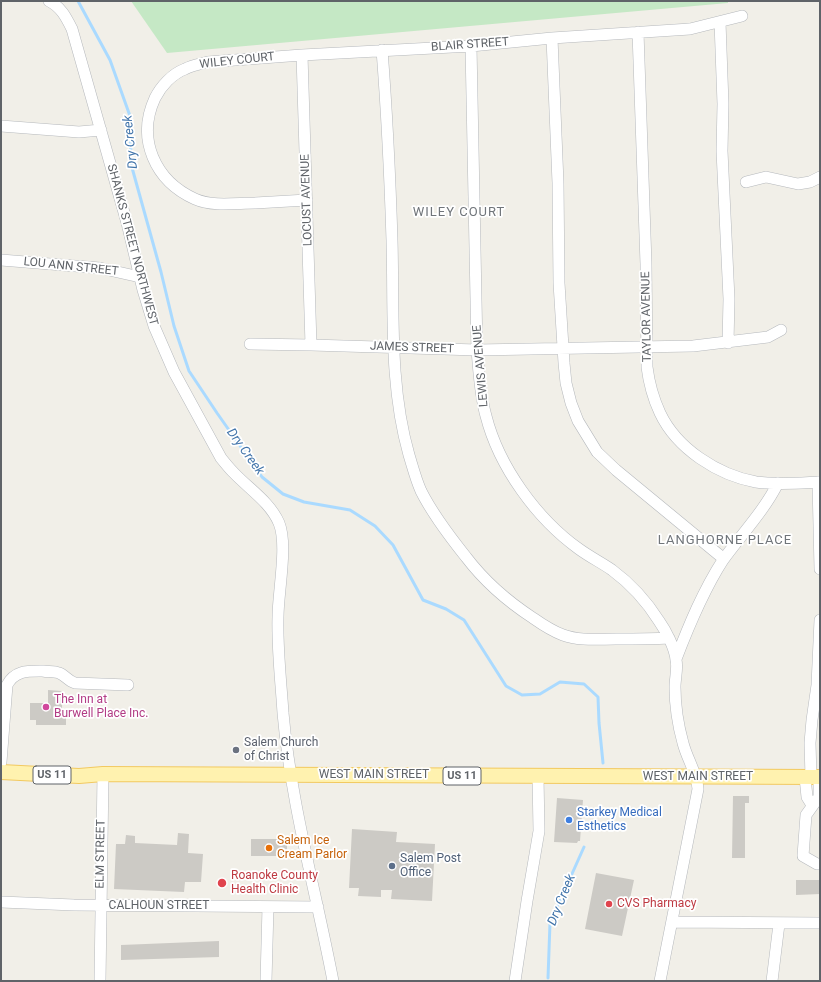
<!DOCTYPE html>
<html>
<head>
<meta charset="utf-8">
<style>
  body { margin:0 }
  #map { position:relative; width:821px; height:982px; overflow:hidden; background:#f1efe8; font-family:Roboto,sans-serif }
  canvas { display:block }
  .frame { position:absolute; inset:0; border:2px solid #5f6368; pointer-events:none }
</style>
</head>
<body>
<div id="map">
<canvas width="821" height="982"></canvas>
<div class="frame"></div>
</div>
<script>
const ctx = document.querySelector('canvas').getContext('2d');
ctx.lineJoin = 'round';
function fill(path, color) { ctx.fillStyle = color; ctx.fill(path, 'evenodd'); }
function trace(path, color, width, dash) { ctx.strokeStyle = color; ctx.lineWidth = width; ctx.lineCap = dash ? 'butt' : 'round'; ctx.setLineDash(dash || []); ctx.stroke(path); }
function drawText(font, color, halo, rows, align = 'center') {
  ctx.font = font + ' Roboto,sans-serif'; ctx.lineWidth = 3.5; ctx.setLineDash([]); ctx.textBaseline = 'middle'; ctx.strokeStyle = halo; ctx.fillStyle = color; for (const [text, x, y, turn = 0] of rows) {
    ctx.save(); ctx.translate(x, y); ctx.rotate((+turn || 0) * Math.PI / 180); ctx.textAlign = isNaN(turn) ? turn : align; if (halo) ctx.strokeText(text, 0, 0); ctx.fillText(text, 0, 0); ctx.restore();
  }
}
const green = new Path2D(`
  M131 1H728V3L167 53Z`);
const stream = new Path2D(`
  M78 1 110 60 130 116 131 164 161 272 174 326 189 371 217 413 262 477 283 494 304 502 350 510 375 526 393 545 423 600 446 609 464 620 506 686 522 695 540 694 560 682 584 684 598 697 599 723 603 763
  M548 978 550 923 584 847`);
const building = new Path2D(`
  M48 690 62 691V710L66 711V725H36V720H30V703H48Z
  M733 796H749V803H745V858H732Z
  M557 798 583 800 580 841H578L577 843 554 842Z
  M352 829 397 832 396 842 435 844 432 901 391 899 392 890H381V897L358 896 359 888H349Z
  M178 833 189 834 188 853 203 854 201 882H185L184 892 114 889 116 844H125L126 835 135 836V843L177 845Z
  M251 839H287V856H251Z
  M596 873 634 880 622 936 585 929Z
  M796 880H820V894L796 895Z
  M219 941V957L121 960V945Z`);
const minor = new Path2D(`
  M49 1C61 7 66 17 72 29L127 223 143 290 154 326 174 372 221 458C225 463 229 468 233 472 249 489 270 502 279 523 288 545 278 592 278 617 277 649 281 681 283 713 291 804 316 892 333 981
  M720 22 723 104 722 151 729 299 728 343
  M638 32 646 264 647 367C649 383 653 398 660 413 677 449 718 475 756 482 777 485 799 483 820 482
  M552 38 558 183 559 283 564 363 566 383 571 403 578 421 597 452 616 470 724 559
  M471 46 477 350C479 372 480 395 486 416 499 467 537 519 579 549 590 557 602 563 612 570 631 584 647 602 659 621 666 631 675 648 676 660 678 668 675 678 675 687 675 706 678 725 683 743 687 759 697 773 698 789L660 981
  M382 50C387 114 390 177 392 240 394 312 389 385 409 455 413 468 416 480 421 491 433 515 450 537 466 557 485 582 507 601 533 618 543 625 552 631 563 635 579 641 598 639 616 639 633 639 651 639 669 638
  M302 55 311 345
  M1 126 79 132 101 130
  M746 182 766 177 798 184 810 182 820 177
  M307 200C290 201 273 202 255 203 236 203 213 207 195 199 155 181 136 139 155 98 161 86 172 74 185 69 192 65 200 64 208 62L302 55 471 46 552 38 690 29 742 16
  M1 260 100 268 140 277
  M250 344 311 345 477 350 693 346 768 337 781 330
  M818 482 820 569
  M676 659C689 625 703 591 723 560 741 535 764 511 778 483
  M1 762 7 685C15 670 28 671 43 671 48 672 54 671 59 673 65 675 68 681 75 683L128 685
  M805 777 807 797 812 805
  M811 777 810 743 812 720 817 685 820 620
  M819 777V797L806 815 803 856 817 864H820
  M1 902 74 905 318 907
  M672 922 820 923
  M100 981 103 774
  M266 981 268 907
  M515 981 527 901 539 831 538 776
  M772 981 779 924`);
const major = new Path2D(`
  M1 772 79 776 103 774 820 777`);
const markers = [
  [46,707,4,"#d1479c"],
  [236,750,4,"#6b7280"],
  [569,820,4,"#3f7fe0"],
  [269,848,4,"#e8710a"],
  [392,866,4,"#5c6f8a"],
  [222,883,5,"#e0444e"],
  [609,904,4,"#e0444e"]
];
const shields = [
  [52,775,38],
  [462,776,38]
];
const shieldNames = [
  ["US 11",52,775],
  ["US 11",462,776]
];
const streetNames = [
  ["BLAIR STREET",470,45,-4],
  ["WILEY COURT",237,61,-6],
  ["LOCUST AVENUE",307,200,-92],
  ["SHANKS STREET NORTHWEST",132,245,75],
  ["LOU ANN STREET",71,267,6],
  ["TAYLOR AVENUE",647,317,-91],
  ["JAMES STREET",412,348,2],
  ["LEWIS AVENUE",481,366,-95],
  ["WEST MAIN STREET",374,775],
  ["WEST MAIN STREET",698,777],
  ["ELM STREET",101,854,-89],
  ["CALHOUN STREET",159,906]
];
const hotelNames = [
  ["The Inn at",54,700],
  ["Burwell Place Inc.",54,714]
];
const worshipNames = [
  ["Salem Church",244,743],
  ["of Christ",244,757]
];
const shopNames = [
  ["Starkey Medical",577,813],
  ["Esthetics",577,827]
];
const foodNames = [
  ["Salem Ice",277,841],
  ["Cream Parlor",277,855]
];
const serviceNames = [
  ["Salem Post",400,859],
  ["Office",400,873]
];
const healthNames = [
  ["Roanoke County",231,876],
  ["Health Clinic",231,890],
  ["CVS Pharmacy",617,904]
];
const waterNames = [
  ["Dry Creek",131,142,-96],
  ["Dry Creek",245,452,54],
  ["Dry Creek",562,900,-68]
];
const neighbourhoodNames = [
  ["WILEY COURT",459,213],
  ["LANGHORNE PLACE",725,541]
];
fill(green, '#c5e8c5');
trace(stream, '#aadaff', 3);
fill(building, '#cccac5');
trace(minor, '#b5b8bc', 12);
trace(major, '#f2c960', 16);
trace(minor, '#fff', 11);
trace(major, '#fff2af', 14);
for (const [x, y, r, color] of markers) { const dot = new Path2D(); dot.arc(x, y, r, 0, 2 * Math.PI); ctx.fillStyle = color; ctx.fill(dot); trace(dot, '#fff', 1.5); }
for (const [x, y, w] of shields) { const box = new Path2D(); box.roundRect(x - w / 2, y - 9, w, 18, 3); ctx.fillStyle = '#fff'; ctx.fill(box); trace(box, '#5f6368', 1); }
drawText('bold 11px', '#5f6368', null, shieldNames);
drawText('12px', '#5f6368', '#fff', streetNames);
drawText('12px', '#b23c85', '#fff', hotelNames, 'left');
drawText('12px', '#5b616d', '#fff', worshipNames, 'left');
drawText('12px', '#366cbe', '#fff', shopNames, 'left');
drawText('12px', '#c56008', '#fff', foodNames, 'left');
drawText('12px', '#4e5e75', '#fff', serviceNames, 'left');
drawText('12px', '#be3a42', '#fff', healthNames, 'left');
drawText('italic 13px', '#4174aa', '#fff', waterNames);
ctx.letterSpacing = '1px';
drawText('13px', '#70757a', '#fff', neighbourhoodNames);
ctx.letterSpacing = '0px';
</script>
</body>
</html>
